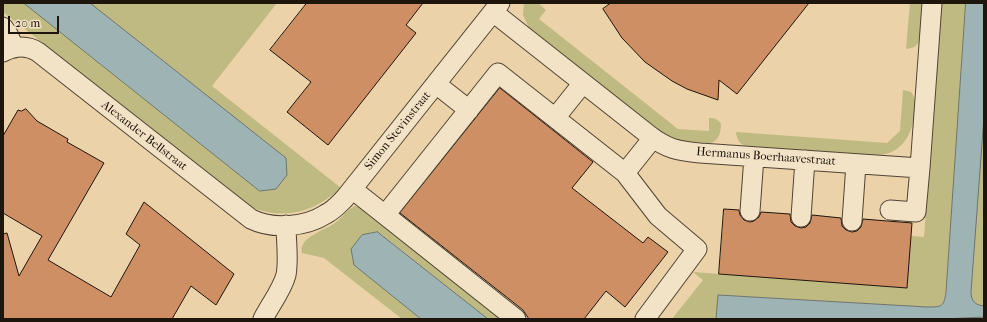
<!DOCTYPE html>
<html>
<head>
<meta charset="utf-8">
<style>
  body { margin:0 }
  #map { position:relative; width:987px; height:322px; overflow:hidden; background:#ebd2a8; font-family:"IM FELL French Canon",serif }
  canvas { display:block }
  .frame { position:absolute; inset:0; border:4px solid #1e150d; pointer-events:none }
  .scale { position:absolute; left:8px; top:16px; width:51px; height:18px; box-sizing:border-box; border:2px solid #1e150d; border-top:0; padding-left:5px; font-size:12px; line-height:14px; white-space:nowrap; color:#1e150d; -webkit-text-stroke:3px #f2e2c6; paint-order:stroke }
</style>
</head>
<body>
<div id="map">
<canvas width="987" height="322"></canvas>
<div class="frame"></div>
<div class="scale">20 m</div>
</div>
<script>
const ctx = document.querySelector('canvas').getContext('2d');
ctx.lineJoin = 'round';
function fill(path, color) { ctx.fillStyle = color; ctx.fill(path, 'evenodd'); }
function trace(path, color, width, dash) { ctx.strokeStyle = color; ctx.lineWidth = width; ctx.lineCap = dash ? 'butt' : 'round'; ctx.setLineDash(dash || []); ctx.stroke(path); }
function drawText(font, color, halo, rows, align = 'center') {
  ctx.font = font + ' "IM FELL French Canon",serif'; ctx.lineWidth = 4; ctx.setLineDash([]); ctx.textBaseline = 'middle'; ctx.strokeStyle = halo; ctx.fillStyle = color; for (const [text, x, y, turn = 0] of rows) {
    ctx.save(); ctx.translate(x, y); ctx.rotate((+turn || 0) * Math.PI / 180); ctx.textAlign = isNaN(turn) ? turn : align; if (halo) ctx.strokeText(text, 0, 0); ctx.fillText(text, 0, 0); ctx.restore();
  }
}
const green = new Path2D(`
  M3 3H24L260 191 276 189 287 175 285 158 90 3H277L212 86 341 188C314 212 287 220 253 208L3 12Z
  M524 3H538L546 10 539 19 678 129 709 131V118C715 118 718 119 721 124 721 132 719 141 710 143L681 141 671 139 658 130 529 28 523 15Z
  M910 3H923L920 38C918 46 914 48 906 49Z
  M942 3H966L946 292C944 307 942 307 927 307L718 295 716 319H672L703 280 693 272 907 288 911 236 924 237Z
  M984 59V319H944L965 318Z
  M903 90 911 92C916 98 915 104 915 110 913 134 902 155 876 155L748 146C740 145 737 141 736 132L887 143 900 131Z
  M355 206 361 207 504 319H488L378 232 362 235 351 249 354 265 421 319H402L324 258 302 253C298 237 326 230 335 223 342 218 347 209 355 206Z`);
const water = new Path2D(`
  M24 3H90L286 158 287 175 276 189 260 191Z
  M966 3H984V116L971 292C971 301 975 305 984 306V317L944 319H716L718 295 927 307C942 307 944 307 946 292Z
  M378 232 380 234 488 319H421L354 265 351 249 362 235Z`);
const building = new Path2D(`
  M307 3H423L406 25 416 33 328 145 287 112 311 82 270 50Z
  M611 3H809L737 94 719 80 718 100 687 89 672 81 645 62 622 38 603 9Z
  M500 88 593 162 572 188 643 243 648 237 668 252 625 307 606 291 584 319H529L523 310 400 213Z
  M26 109 37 121 68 139 67 142 104 163 48 260 111 297 140 245 126 234 144 202 234 274 216 305 191 286 172 319H3V234L7 233 19 276 42 236 3 213V136L18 110 21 111Z
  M724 209 739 210 740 215 744 220 750 222 754 221 759 217 761 212 790 214 791 222 795 226 801 228 806 227 810 223 812 215 841 218 842 226 846 230 852 232 857 231 861 227 863 219 912 223 907 288 719 274Z`);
const minor = new Path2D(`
  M493 12 649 135C667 149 678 151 700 153L920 168 932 3
  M3 27 8 34 14 48
  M3 52C14 46 27 45 38 52L251 219C273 230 306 227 326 214 334 210 339 204 345 198L500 3
  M436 84 469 110
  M555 118 583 83
  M625 173 658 216 697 249 645 319
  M352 189 385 215 498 73 625 173 653 138
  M890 210 916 212 920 168
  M750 211 754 157
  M385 215 516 319
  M801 217 805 160
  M852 221 856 164
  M263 319C270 305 282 290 286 275 289 259 286 241 286 225`);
const streetNames = [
  ["Simon Stevinstraat",398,131,-51],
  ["Alexander Bellstraat",144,136,38],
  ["Hermanus Boerhaavestraat",766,157,4]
];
fill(green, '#bfba82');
fill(water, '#9eb4b4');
trace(water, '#6b7471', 1);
fill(building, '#ce8f64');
trace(building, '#1e150d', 1);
trace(minor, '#514434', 21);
trace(minor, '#f2e2c6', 19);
drawText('12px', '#1e150d', '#f2e2c6', streetNames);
</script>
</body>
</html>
